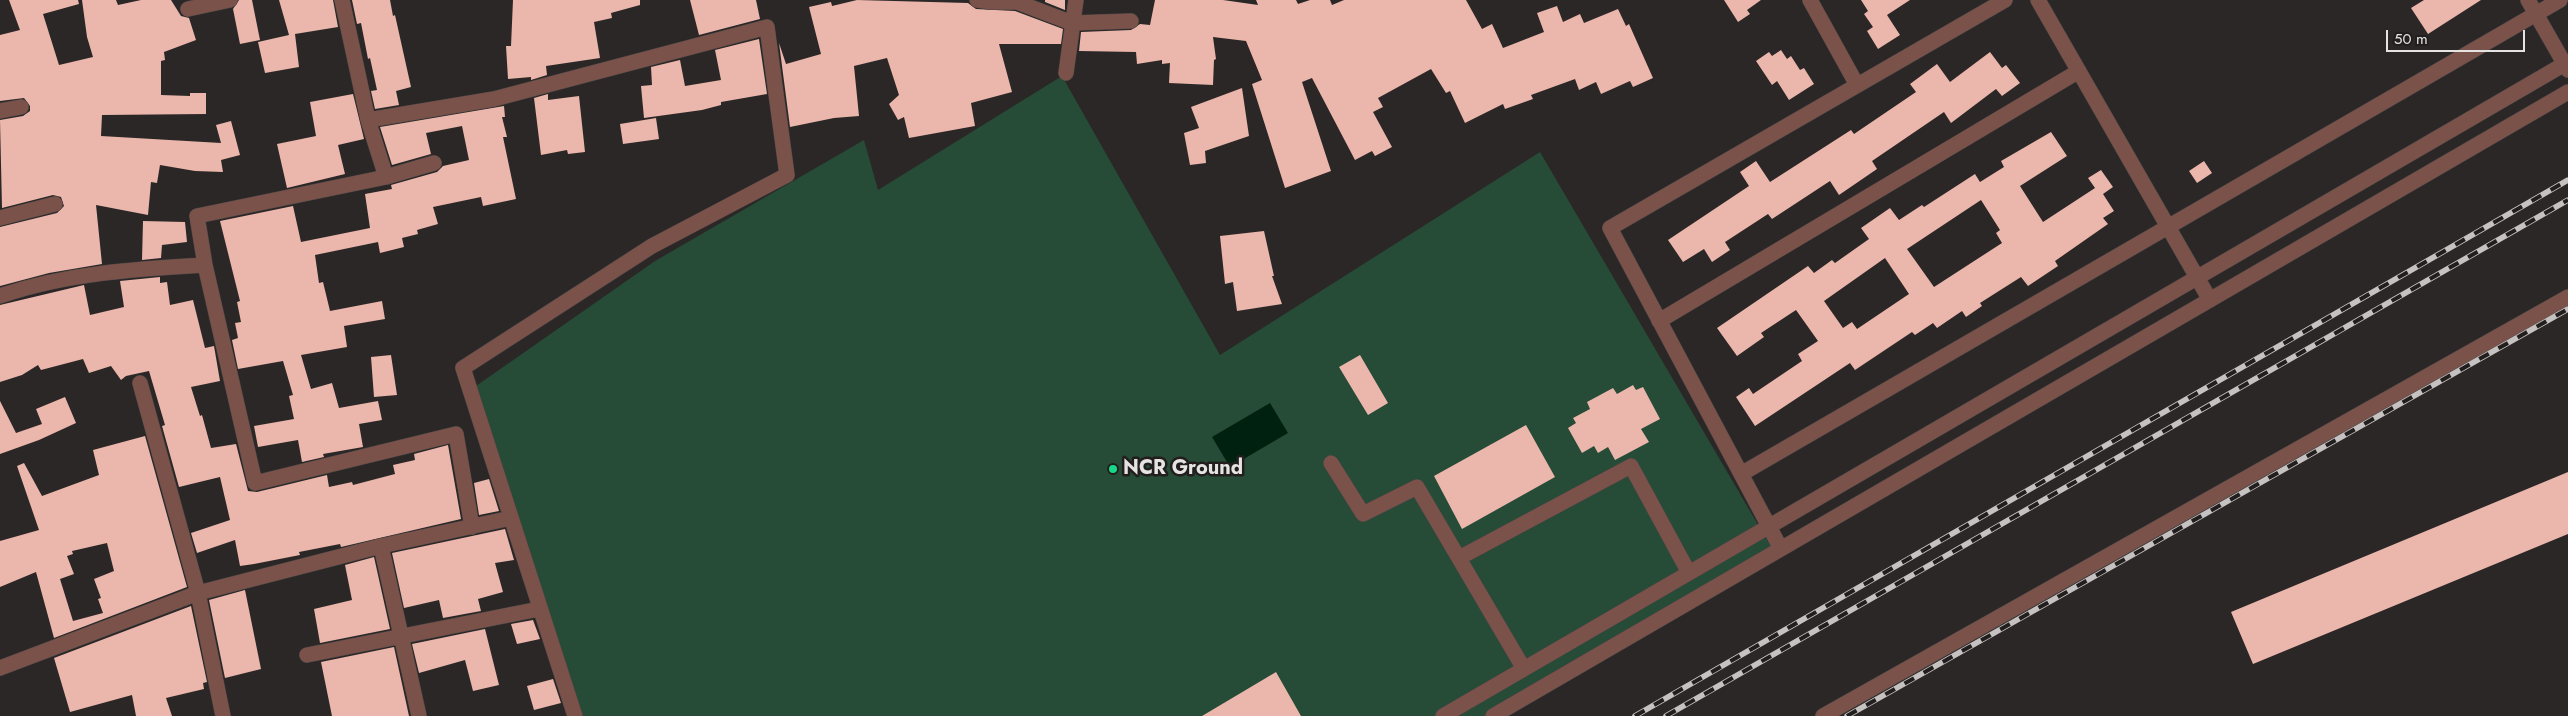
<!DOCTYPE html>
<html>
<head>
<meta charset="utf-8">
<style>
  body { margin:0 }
  #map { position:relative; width:2568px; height:716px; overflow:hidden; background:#2b2727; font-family:Jost,sans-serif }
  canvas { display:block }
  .scale { position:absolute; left:2386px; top:30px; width:139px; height:22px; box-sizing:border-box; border:2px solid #e6e4e3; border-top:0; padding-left:6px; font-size:15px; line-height:18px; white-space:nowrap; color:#e6e4e3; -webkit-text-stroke:4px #221e1d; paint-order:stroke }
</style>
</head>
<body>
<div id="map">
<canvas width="2568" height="716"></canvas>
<div class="scale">50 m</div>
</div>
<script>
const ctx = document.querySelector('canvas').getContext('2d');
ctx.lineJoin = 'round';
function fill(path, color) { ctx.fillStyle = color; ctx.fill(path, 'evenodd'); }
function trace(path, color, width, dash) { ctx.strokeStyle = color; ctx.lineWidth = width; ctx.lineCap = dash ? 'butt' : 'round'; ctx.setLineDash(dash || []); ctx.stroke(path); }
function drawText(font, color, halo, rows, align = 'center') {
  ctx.font = font + ' Jost,sans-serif'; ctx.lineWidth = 5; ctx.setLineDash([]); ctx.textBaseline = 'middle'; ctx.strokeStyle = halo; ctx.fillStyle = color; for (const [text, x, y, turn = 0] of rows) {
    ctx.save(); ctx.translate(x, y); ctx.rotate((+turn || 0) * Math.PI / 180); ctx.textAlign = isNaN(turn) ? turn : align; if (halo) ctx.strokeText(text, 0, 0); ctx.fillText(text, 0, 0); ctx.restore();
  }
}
const green = new Path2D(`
  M1062 76 1220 355 1540 152 1774 552 1492 716H576L476 386 655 261 864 140 878 190Z`);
const water = new Path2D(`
  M1270 403 1288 433 1230 467 1212 437Z`);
const building = new Path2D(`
  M9 0H78L79 4 43 14 59 65 93 57 87 37 82 0H116L118 5 141 0H171L181 16 189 18 196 40 164 52 165 60 161 61V95L190 96V93H206V114L102 115 101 136 221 143 216 125 231 121 240 155 221 160 223 172 195 171 160 165 157 183 151 182 148 215 96 205 102 264 49 273 0 286V227L57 213 64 206 61 197 53 195 2 208 0 120 23 116 30 111V106L24 98 0 101V35L20 30Z
  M239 0H252L260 40 240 44 233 9Z
  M279 0H333L338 27 295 34 299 67 265 73 258 42 289 35Z
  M352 0H390L393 16 395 15 411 87 396 91 399 105 375 109 371 91 377 90 370 58 368 59 361 23 357 24Z
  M513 0H640V5L611 13 612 18 594 22 600 58 546 66 547 75 531 80V77L508 79 506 46H511Z
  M690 0H756L760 19 699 35Z
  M857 0 968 3 976 9 1015 11 1063 29 1061 44H999L1012 92 971 103 975 126 909 138 904 117 898 120 889 104 899 95 887 58 854 66 859 116 834 118 790 127 779 43 786 64 821 54 809 7 831 2 832 6Z
  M1045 0H1065V10L1045 2Z
  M1155 0H1223L1258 5 1256 0H1296L1298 4 1310 0H1330L1332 5 1344 0H1466L1482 29 1492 24 1503 48 1544 32 1537 13 1557 6 1563 22 1580 14 1584 23 1618 9 1626 26 1629 24 1653 78 1633 87 1630 81 1601 94 1596 82 1579 90 1575 79 1531 95 1533 99 1505 109 1503 104 1465 123 1450 91 1446 93 1431 69 1378 98 1383 107 1373 112 1392 147 1375 156 1372 151 1355 160 1312 78 1302 82 1331 171 1285 188 1252 84 1262 80 1246 41 1213 37 1216 59 1214 60 1213 85 1169 83 1170 63 1162 64V60L1137 64 1136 52 1079 51 1081 32 1131 30 1140 24 1150 25Z
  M1724 0H1761L1747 10 1750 14 1738 22Z
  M1861 0H1910L1887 15 1900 35 1878 49 1867 31 1873 27 1864 14 1868 11Z
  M2424 0H2481L2428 34 2411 8Z
  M759 39 767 94 721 102V105L702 110 644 118 641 86 652 85 651 67 680 60 685 86 721 80 715 50Z
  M1781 50 1787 59 1791 56 1800 70 1804 68 1814 84 1789 100 1777 81 1772 85 1756 61 1769 52 1772 56Z
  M1990 52 2002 68 2006 65 2020 83 2002 96 1996 89 1951 123 1944 112 1872 161 1877 169 1839 195 1830 181 1772 219 1768 214 1725 242 1730 250 1712 262 1704 249 1683 262 1668 240 1749 186 1740 172 1756 161 1770 182 1851 130 1854 134 1916 92 1910 84 1937 64 1950 82Z
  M1242 88 1249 136 1205 151 1206 163 1190 165 1184 133 1199 128 1191 107Z
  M353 94 364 139 338 145 345 174 287 188 277 144 316 136 310 102Z
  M548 94V100L579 96 585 152 568 154 567 150 541 155 534 98Z
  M504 106 505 117H502L507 137H503L516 199 483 206 481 197 433 207 438 224 417 230 418 234 402 238 404 247 380 253 378 242 315 255 319 283 323 282 330 311 382 301 385 319 344 326 347 347 301 355 311 389 332 383 339 408 378 401 382 420 359 424 363 447 323 454 324 457 302 462 298 440 258 447 254 426 294 419 289 396 293 395 283 361 238 369 232 340 238 338 235 323 241 322 237 302 240 301 220 221 293 206 301 242 370 228 365 194 392 189 391 185 437 172 443 166 469 160 462 126 426 133 431 154 392 165 380 127Z
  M656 118 659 139 623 144 620 124Z
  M2051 132 2067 156 2020 186 2043 222 2095 188 2088 178 2101 170 2113 187 2103 194 2114 211 2103 218 2108 224 2055 261 2058 266 2028 286 2021 277 1980 303 1982 306 1966 317 1962 311 1937 328 1933 323 1915 335 1912 332 1855 370 1850 363 1755 426 1736 397 1749 388 1753 394 1802 361 1798 354 1818 341 1796 310 1761 333 1764 337 1737 356 1717 328 1808 266 1814 273 1832 260 1835 263 1869 239 1861 228 1890 208 1899 220 1922 205 1924 207 1975 174 1980 182 2004 167 2001 161ZM1981 200 2000 230 1996 233 2002 243 1934 287 1907 249ZM1885 258 1909 294 1857 329 1852 322 1843 328 1824 301Z
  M2204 161 2212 173 2197 183 2189 171Z
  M143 221 185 222 187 242 162 245 161 258 142 260Z
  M1264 231 1274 276H1272L1282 304 1237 311 1233 282 1225 284 1220 236Z
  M160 277V283L167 282 170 305 193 300 205 348 214 346 220 381 191 387 200 416 202 415 211 448 236 444 248 491 257 492 327 475 329 487 352 482 353 485 395 474 393 465 415 460 414 454 448 445 461 519 341 547 340 544 299 552 300 555 254 564 240 566 235 540 197 553 191 533 230 520 220 477 179 487 162 426 165 425 149 371 126 376 121 380 111 366 89 373 83 359 41 370 38 365 22 375 0 382V305L84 285 90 315 124 307 120 281Z
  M391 355 397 395 374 397 371 357Z
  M1360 355 1388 403 1368 415 1339 367Z
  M1633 385 1636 390 1643 387 1660 419 1641 429 1649 442 1615 460 1608 447 1598 453 1594 446 1582 453 1568 428 1576 423 1573 418 1590 409 1587 402 1613 388 1617 394Z
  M65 397 76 423 39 440 0 454V401L16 433 42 424 36 409Z
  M1526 425 1555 477 1462 529 1434 476Z
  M145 436 187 587 54 638 36 572 0 587V541L39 530 17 466 24 463 42 496 99 475 93 450ZM107 543 114 571 94 579 101 598 98 599 103 613 73 621 60 579 74 574 67 556 73 554 72 551Z
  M2568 472V534L2253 664 2231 612Z
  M489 479 499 511 479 515 474 483Z
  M505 529 514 560 495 563 503 592 478 599 481 611 443 618 439 600 404 608 392 553Z
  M374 557 390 629 320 643 314 609 352 600 345 565Z
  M245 590 261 669 225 678 209 600Z
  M191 606 207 682 203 683 204 689 166 698 172 716H136L132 695 70 712 54 658Z
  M533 620 540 639 517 644 511 624Z
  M485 629 499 685 473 691 465 660 419 673 412 644Z
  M394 647 409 716H332L321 662Z
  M1276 672 1301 716H1202Z
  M553 679 561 703 534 710 527 686Z`);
const street = new Path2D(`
  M342 0 368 120 386 177
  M977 0 992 2H1017L1072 23 1131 21
  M1810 0 1857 85
  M2038 0 2210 300
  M2528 0 2568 70
  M188 9 230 0
  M1066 73 1076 0
  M0 111 21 107
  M368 120 494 99 767 27 787 175 652 246 463 368 575 716
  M434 163 386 177 197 216 205 265 255 483 456 434 472 527
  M0 218 55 204
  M0 296C67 273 135 269 205 265
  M1659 321 2079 71
  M140 383 198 593 223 716
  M1331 463 1363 514 1417 487 1524 669
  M1741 474 2560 0
  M381 546 419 716
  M1781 549 1610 228 2005 0
  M1459 558 1631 466 1689 573
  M307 655 539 609
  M0 668 198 593 381 546 511 518
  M1443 716 2568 62
  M1493 716 2568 92
  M1823 716 2568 297`);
const rail = new Path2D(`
  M1635 716 2568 180
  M1666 716 2568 200
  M1847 716 2568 309`);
const markers = [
  [1113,469,5,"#15d989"]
];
const poiNames = [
  ["NCR Ground",1123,469]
];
fill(green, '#264b37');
fill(water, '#002110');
fill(building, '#ebb6ab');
trace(street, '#494545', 16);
trace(street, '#7a524a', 15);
trace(rail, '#c5c2c1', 5.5);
trace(rail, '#221e1d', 4, [11]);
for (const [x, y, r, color] of markers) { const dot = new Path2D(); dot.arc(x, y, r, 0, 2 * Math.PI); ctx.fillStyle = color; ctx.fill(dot); trace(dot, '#221e1d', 2); }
drawText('bold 20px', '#e6e4e3', '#221e1d', poiNames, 'left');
</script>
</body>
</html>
